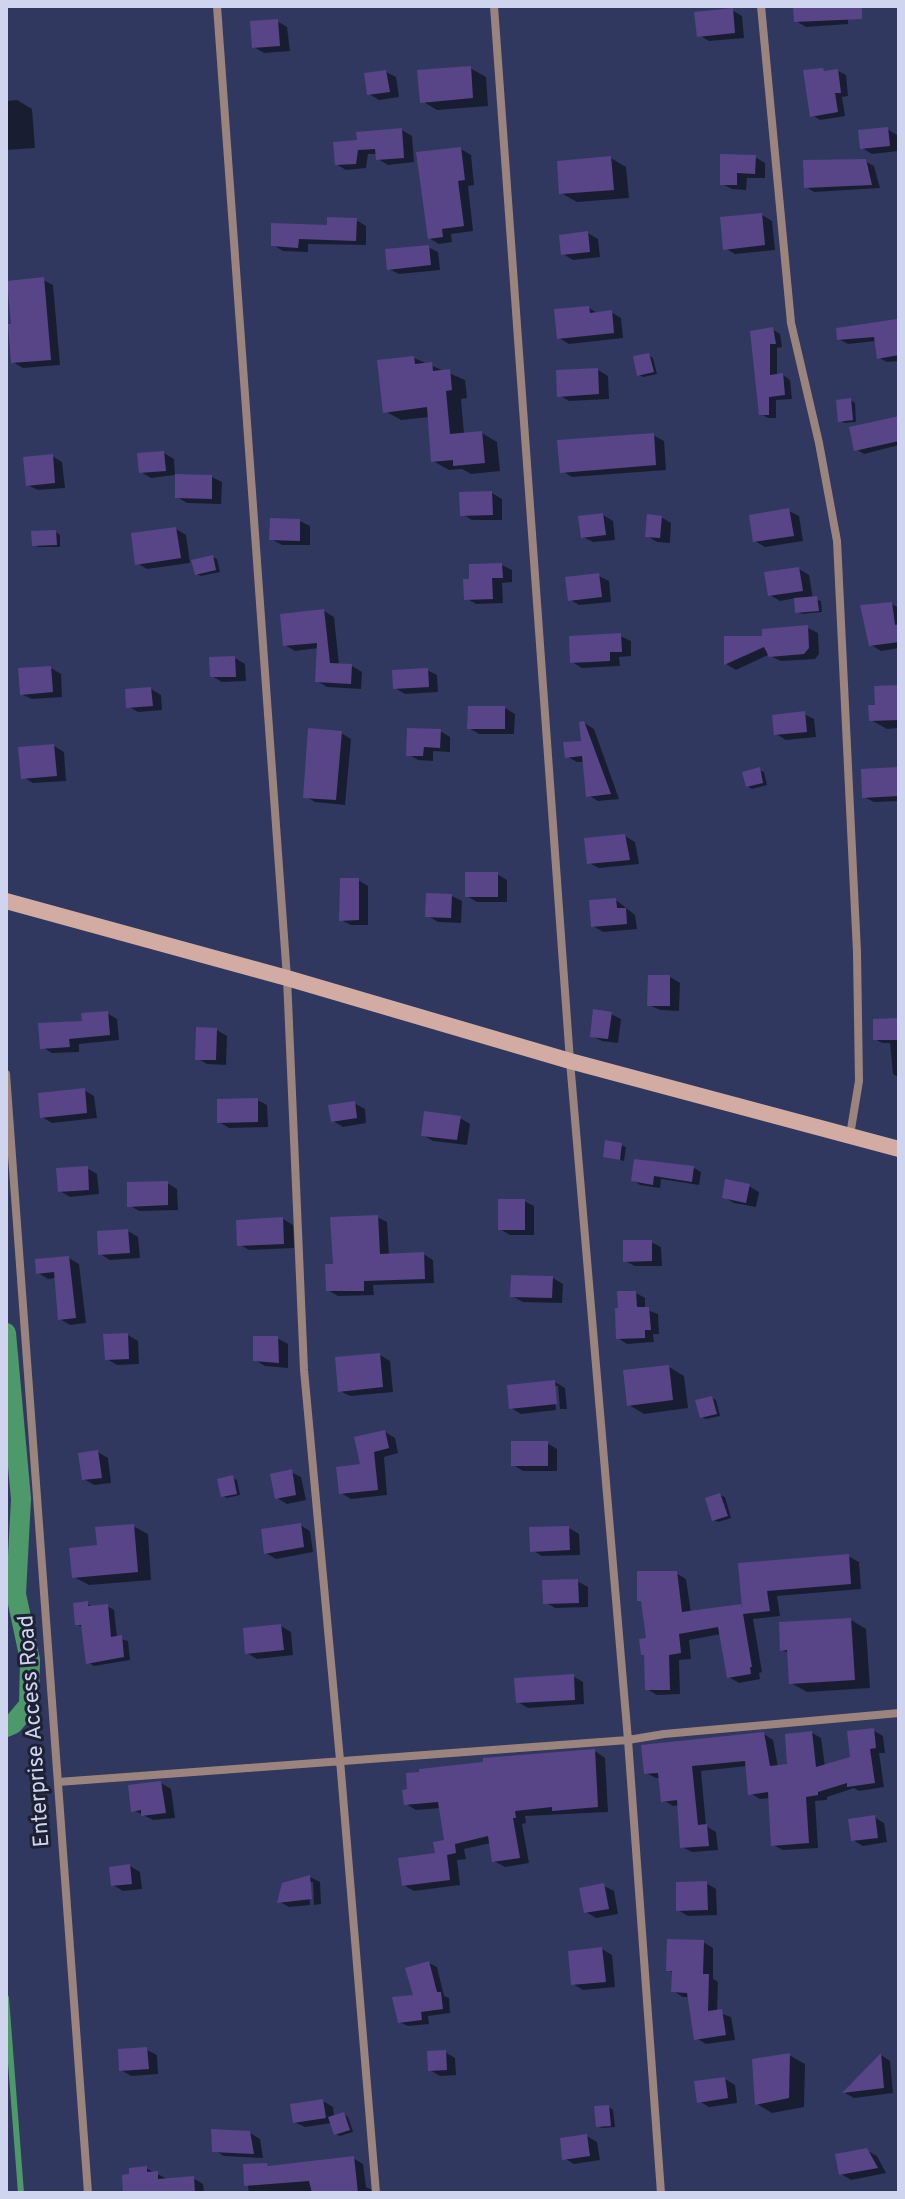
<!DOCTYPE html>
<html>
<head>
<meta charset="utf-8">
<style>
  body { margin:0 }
  #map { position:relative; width:905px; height:2199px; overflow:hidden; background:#30385f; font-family:Overpass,sans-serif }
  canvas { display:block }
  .frame { position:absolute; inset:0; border:8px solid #cfd5ee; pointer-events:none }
</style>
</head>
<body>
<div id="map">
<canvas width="905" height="2199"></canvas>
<div class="frame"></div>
</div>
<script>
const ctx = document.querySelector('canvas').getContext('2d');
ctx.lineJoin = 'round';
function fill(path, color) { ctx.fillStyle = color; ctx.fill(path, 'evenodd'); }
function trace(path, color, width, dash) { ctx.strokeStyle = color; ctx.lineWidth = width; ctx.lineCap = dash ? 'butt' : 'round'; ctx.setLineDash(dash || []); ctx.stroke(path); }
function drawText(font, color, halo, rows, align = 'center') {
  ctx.font = font + ' Overpass,sans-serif'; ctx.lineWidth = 6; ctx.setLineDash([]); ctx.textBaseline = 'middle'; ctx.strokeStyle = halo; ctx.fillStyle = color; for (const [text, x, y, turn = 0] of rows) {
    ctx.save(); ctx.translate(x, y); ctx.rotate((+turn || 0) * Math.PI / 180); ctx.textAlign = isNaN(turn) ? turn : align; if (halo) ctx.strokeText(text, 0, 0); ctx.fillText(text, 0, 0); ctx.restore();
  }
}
const shadow = new Path2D(`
  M795 6H843L848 9V24L806 27 796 21Z
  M732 10 742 16 744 38 709 41 699 35Z
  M277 21 287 27 290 51 264 53 254 47Z
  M470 68 486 77 488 106 437 110 422 101Z
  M838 71 846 75 848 96 842 97 845 116 820 120 812 115Z
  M386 72 396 77 399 97 379 100 369 94Z
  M17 100 32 109 35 148 6 150V101Z
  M887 129 897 135 899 151 872 154 862 148Z
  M402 130 412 136 414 162 388 165 378 159 377 154H368L366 168 346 170 336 164 359 142Z
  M461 149 471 155 474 185 468 186 473 231 451 234 452 242 439 244 429 238Z
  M755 157 765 163V178H747L746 190 732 189 722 184Z
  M611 158 626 167 629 198 577 202 561 193Z
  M865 161 874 166 880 188 814 192 806 187Z
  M762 215 772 221 775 250 735 254 725 248Z
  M356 220 366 226V245L308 244V252L283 251 273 245Z
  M588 233 598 239 600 257 573 260 563 254Z
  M428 247 438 252 440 270 399 274 389 269Z
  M43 280 53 285 60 365 23 368 13 362Z
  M589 308 599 314 611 312 621 318 623 338 569 344 559 338Z
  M896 321 899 322V361L887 362 879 358 876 341 848 344 839 339Z
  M772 329 780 334 782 347 777 348V376L783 375 790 380 792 399 776 400V418H768L761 414 753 332Z
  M648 355 653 358 657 374 643 377 639 375Z
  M414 358 465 380 467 398 461 399 464 434 482 433 497 442 500 471 471 474 462 469 449 470 433 461 429 417 401 420 385 411Z
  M598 370 608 376 609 399 569 401 559 395Z
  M850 400 855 403 856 422 844 423 840 420Z
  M899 418V445L864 454 856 449Z
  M653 435 664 441 666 470 572 477 562 471Z
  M164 453 174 459 175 475 151 478 141 472Z
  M52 456 62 462 65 488 38 490 27 485Z
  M212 477 222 482 221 504 187 503 177 497Z
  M492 493 502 499V520H472L462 514Z
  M789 511 799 516 803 541 765 547 755 541Z
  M603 515 613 521 615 540 593 542 583 537Z
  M661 517 671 523 670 543 657 542 647 536Z
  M300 521 310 526V545H282L271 539Z
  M176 529 186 535 190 563 147 569 137 563Z
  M56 532 60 535V547H38L34 545Z
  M212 557 217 559 220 572 201 576 197 574Z
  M502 565 512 570V582L502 583 503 603 476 604 466 598Z
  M799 569 809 575 813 599 821 601 822 612 802 614 797 612 796 598 780 601 770 595Z
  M599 576 609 581 611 602 579 605 569 599Z
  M892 604 899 608V648L881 651 871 645Z
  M324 611 334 617 339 665 352 666 362 672 361 689 327 687 317 681 319 648 295 651 285 645Z
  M808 628 818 633 819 654 815 659 781 661 768 655 736 670 726 664 765 638Z
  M620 636 631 641V656L619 657 620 666 582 668 572 662Z
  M235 658 245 664 246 681 222 682 212 676Z
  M51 668 61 674 62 697 32 699 21 694Z
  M427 670 437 675 438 692 405 694 395 688Z
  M899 687V728L887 729 871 720 877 706Z
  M151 689 161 695 162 710 138 712 128 706Z
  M505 708 515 714 514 734H479L469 728Z
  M804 714 814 719 816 737 786 740 776 734Z
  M584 723 594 729 619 799 598 801 588 795 585 762H577L566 756 583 743Z
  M440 731 450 737V752L433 751V761L418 760 408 754Z
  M341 733 351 739 345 805 315 802 305 796Z
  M54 746 64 752 66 781 33 783 23 777Z
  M899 769V801L874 802 864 797Z
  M759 770 764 772 767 785 752 789 747 786Z
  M625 836 635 842 639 864 599 868 589 863Z
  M497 874 507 880V902H477L467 896Z
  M358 880 368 886V925H351L341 920Z
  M452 896 462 901 461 923 438 922 428 916Z
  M616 900 635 915 637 929 603 932 593 926Z
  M670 977 680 983 679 1011 660 1010 649 1005Z
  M107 1013 117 1019 119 1040 79 1044V1052L52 1053 42 1047Z
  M611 1014 621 1019 618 1043 602 1041 592 1036Z
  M899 1018V1084L898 1077 893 1074 890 1043H882L875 1039V1021Z
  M217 1030 227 1036 226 1065 207 1064 197 1058Z
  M84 1090 94 1096 97 1118 52 1123 42 1117Z
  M257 1100 267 1105 268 1127 229 1128 219 1122Z
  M354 1103 365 1109 366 1123 343 1127 333 1121Z
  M460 1118 470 1124 467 1145 433 1141 423 1135Z
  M621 1145 626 1147 624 1161 605 1156Z
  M87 1168 97 1174 99 1194 70 1197 60 1191Z
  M694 1168 701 1172 699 1185 661 1179 660 1188 640 1185 633 1180Z
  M167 1183 177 1189 178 1210 139 1211 129 1205Z
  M749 1186 759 1192 756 1207 734 1203 724 1197Z
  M524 1201 534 1206V1235H510L500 1229Z
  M377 1217 387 1222 389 1255 423 1254 433 1260 434 1283 373 1285 374 1295 338 1296 328 1290 335 1266Z
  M283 1219 293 1225 294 1248 249 1250 239 1244Z
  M128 1231 138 1237 140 1258 110 1260 100 1254Z
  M651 1242 661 1247 662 1266H635L625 1261Z
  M69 1258 79 1264 86 1323 70 1325 60 1319 56 1278 48 1279 38 1273Z
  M553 1278 563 1284 562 1303 523 1302 512 1296Z
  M636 1293 645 1298V1309L658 1314 659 1334H653L654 1342 627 1344 618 1338Z
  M128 1335 138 1341 139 1364 117 1365 107 1359Z
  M277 1338 288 1344V1368L265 1366 255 1360Z
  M380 1355 390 1361 393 1392 350 1396 340 1391Z
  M669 1367 684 1376 688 1408 644 1414 629 1405Z
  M555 1382 565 1388 567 1409H560L558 1386H554L556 1410 521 1414 511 1408Z
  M712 1398 716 1400 720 1416 706 1419 701 1417Z
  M385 1432 395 1438 398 1453 384 1457 387 1495 351 1499 341 1493Z
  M547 1443 557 1449V1471H523L513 1465Z
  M98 1452 108 1458 111 1483 94 1485 84 1479Z
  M291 1472 301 1477 306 1500 287 1504 277 1498Z
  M232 1478 237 1480 240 1495 227 1498 223 1496Z
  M720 1495 725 1497 731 1518 718 1522 714 1520Z
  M300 1525 310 1531 313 1552 276 1559 266 1553Z
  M133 1526 148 1534 151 1580 89 1585 74 1577 99 1546Z
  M569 1528 579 1534 580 1555 542 1556 532 1550Z
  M848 1556 859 1562 861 1589 777 1596 780 1616 753 1619 762 1672 759 1673 760 1679 739 1683 729 1677 721 1634 689 1640 691 1659 679 1660 680 1694 657 1695 647 1689 648 1640 643 1602 639 1600 676 1573 686 1579 691 1613 741 1606 744 1608 740 1565Z
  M577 1581 588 1587V1607L555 1608 545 1602Z
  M87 1604 94 1607 107 1606 114 1610 117 1638 128 1641 130 1660 94 1666 88 1662 83 1628 77 1624Z
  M851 1620 866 1629 870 1688 807 1692 791 1683 790 1654 782 1650Z
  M281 1626 291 1632 293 1655 257 1659 247 1653Z
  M573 1676 583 1682 584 1704 528 1708 518 1702Z
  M873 1730 883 1736 885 1753H879L884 1787 859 1791 854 1788 827 1797V1800L815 1801 818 1848 783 1850 773 1845 770 1798 760 1799 750 1793 747 1766 701 1771 706 1826 716 1832 718 1850 692 1852 682 1847 679 1805 673 1806 663 1800 661 1778H656L646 1773 764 1734 773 1740 778 1767 789 1766 812 1733 821 1738 825 1767 852 1758Z
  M595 1751 605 1758 608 1812 525 1816 526 1823 522 1824 529 1863 505 1867 494 1861 491 1843 464 1849 466 1859 457 1860 460 1885 414 1891 403 1885 438 1855 446 1841 441 1808 416 1810 406 1804Z
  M161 1783 171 1789 175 1818 153 1820 133 1810Z
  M874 1817 884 1823 887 1842 863 1846 853 1840Z
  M130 1866 140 1872 142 1889 123 1891 113 1885Z
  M310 1877 320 1882 321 1904 314 1905 313 1882H309L310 1905 289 1907 280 1902Z
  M706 1883 716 1889 717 1915 688 1916 678 1910Z
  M604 1886 614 1891 618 1914 596 1918 586 1912Z
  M703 1942 713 1948V1979L718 1982 717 2012 731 2017 735 2040 706 2044 696 2038 690 1997H683L673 1991 674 1973 668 1970Z
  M602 1949 612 1955 615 1987 583 1990 573 1984Z
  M429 1963 437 1967 444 1996 449 1998 450 2013 428 2016 429 2024 408 2026 399 2022 415 1997Z
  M147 2050 157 2055 158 2074 131 2076 121 2070Z
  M445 2052 455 2058 456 2075 440 2076 430 2070Z
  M789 2055 805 2064 804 2107 772 2113 757 2104Z
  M881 2055 890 2061 893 2093 854 2098 845 2093Z
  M725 2079 735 2085 737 2103 709 2107 699 2101Z
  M323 2101 333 2107 334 2117 344 2114 348 2117 353 2132 340 2136 336 2134 332 2123 305 2127 294 2122Z
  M609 2107 613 2110 615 2127 602 2128 597 2126Z
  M250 2133 260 2139 263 2158 224 2156 214 2150Z
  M587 2136 597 2142 600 2160 574 2164 564 2158Z
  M866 2150 877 2156 886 2173 851 2180 841 2174Z
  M353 2158 363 2164 366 2187 378 2193H249L245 2166 267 2165 271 2167Z
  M146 2168 169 2180 193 2178 203 2184 204 2193H126Z`);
const stream = new Path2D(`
  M6 1998 21 2193`);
const canal = new Path2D(`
  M6 1333 21 1499 16 1594 30 1660 29 1705 13 1724 6 1727`);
const building = new Path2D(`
  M793 6H862V19L794 22Z
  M733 8 735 33 697 37 694 12Z
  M278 19 280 46 252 48 250 21Z
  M471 66 473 98 420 103 417 70Z
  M823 68 824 71 838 69 841 93H835L838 112 810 117 803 70Z
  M386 70 390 92 367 95 364 73Z
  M888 127 890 146 860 149 858 130Z
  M402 128 404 158 376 160 375 149 358 150 356 164 335 165 333 142 357 140 356 132Z
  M461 147 465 180 458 181 464 226 442 229 443 237 428 239 416 152Z
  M720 154 756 155 755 174 737 173V185H720Z
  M611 156 614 190 559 194 557 161Z
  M866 159 872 185 804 188 803 160Z
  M762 213 765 245 723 250 720 217Z
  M327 217 357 218 356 241 299 239 298 248 271 246V223L327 225Z
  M588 231 590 252 561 255 559 235Z
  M429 245 431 265 387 270 385 249Z
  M44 277 51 360 11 363 8 324H11L7 281Z
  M589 306 590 313 612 310 614 333 557 339 554 309Z
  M897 319 899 355 877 359 874 337 837 340 836 328Z
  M773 327 776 344H770V375L783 373 785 395 769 397V415H759L750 331Z
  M649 353 654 372 637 376 633 356Z
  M414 356 415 364 432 362 433 371 450 369 452 390 446 391 450 434 482 431 485 463 453 466V460L431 462 427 407 383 413 377 360Z
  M598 368 599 394 557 397 556 370Z
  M851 398 853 420 838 422 836 400Z
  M899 416V441L854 451 849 427Z
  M654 433 656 465 560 473 557 440Z
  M164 451 166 471 139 473 137 453Z
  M53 454 55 483 26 486 23 457Z
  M175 474 212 475V499L175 498Z
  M492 491 493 515 460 516 459 492Z
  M789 508 794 536 753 542 749 515Z
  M603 513 606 535 581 538 578 516Z
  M647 514 662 516 660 538 645 537Z
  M270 518 300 519V541L269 540Z
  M176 527 181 558 135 565 131 533Z
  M56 530 57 545 32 546 31 531Z
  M213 555 216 570 195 575 191 560Z
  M502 563 503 578H492L493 599 464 600 463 579H469V564Z
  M799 567 803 591 768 596 764 572Z
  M599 573 602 597 568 601 565 577Z
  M817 596 819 611 795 613 794 598Z
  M892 602 895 625 899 624V642L869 646 860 605Z
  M324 609 330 663 352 664 351 684 315 682 317 643 283 646 280 614Z
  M808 625 809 648 804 654 769 657 764 647 724 665V636H762V629Z
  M621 633 622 652H610V661L570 663 569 636Z
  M235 656 236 677H210L209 657Z
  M51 666 53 692 20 695 18 668Z
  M428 668 429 687 393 689 392 670Z
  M899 685V720L869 721 868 705H875L874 686Z
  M151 687 153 706 126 708 125 689Z
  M468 706H505V729H467Z
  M805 711 807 732 774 735 772 715Z
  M584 721 611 794 586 797 582 756 565 758 563 742 581 741 579 722Z
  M308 728 342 731 336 800 303 798Z
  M407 728 441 729 440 748 424 747 423 756H406Z
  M54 744 57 776 21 779 18 747Z
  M760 767 763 783 746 787 742 772Z
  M899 767V796L862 798 861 769Z
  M625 834 630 860 587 864 584 838Z
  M465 872H498V897H465Z
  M340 878H359V920L339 921Z
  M426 893 452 894 451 918 425 917Z
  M616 898 617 908H626L627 924 591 927 589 900Z
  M648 975H670V1006H647Z
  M593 1009 612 1012 608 1039 590 1037Z
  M108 1011 110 1035 69 1039 70 1047 40 1049 38 1023 82 1021 81 1013Z
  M898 1018 899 1040H873V1019Z
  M196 1027 217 1028 216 1060H195Z
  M85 1088 87 1113 40 1118 38 1093Z
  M258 1098V1122L217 1123V1099Z
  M355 1101 357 1118 331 1122 328 1105Z
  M424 1111 461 1116 457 1140 421 1136Z
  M605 1140 622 1143 620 1160 603 1157Z
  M634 1159 694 1166 692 1182 654 1176 653 1185 631 1181Z
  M88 1166 89 1190 58 1192 56 1168Z
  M725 1179 750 1184 746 1203 722 1198Z
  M168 1181V1205L127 1207V1182Z
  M498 1199H525V1230H498Z
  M378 1215 380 1254 424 1252 425 1279 364 1281V1291H326L325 1264H333L330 1217Z
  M283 1217 284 1244 237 1246 236 1220Z
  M128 1229 130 1253 98 1255 97 1231Z
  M623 1240H652V1261L623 1262Z
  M69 1256 76 1318 58 1320 54 1272 36 1274 35 1259Z
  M511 1275 553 1276 552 1298 510 1297Z
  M617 1291H636L637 1307H649L651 1330H645V1338L616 1339 615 1308H618Z
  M128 1333 129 1359 105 1360 103 1334Z
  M253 1336H278L279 1363 253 1361Z
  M380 1353 383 1387 338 1392 335 1357Z
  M669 1365 673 1400 627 1406 623 1370Z
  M555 1380 557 1404 509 1409 507 1385Z
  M712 1396 717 1414 700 1418 695 1400Z
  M385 1430 389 1448 374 1452 378 1490 339 1494 336 1467 360 1464 354 1437Z
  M511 1441H548V1466H511Z
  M98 1450 102 1478 82 1480 78 1453Z
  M292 1469 296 1495 275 1499 270 1474Z
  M233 1475 237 1494 221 1497 217 1479Z
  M720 1493 728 1516 712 1521 705 1498Z
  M301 1523 304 1547 264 1554 261 1529Z
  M134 1524 138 1572 72 1578 69 1548 97 1545 95 1527Z
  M569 1526 570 1550 530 1552 529 1527Z
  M849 1554 851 1584 767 1591 770 1611 743 1614 752 1667H750L751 1674 727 1678 718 1627 679 1634 681 1653 669 1655 670 1690H645L644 1655H641L639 1639 646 1638 641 1601H637V1571H677L682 1612 741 1604 742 1608 738 1563Z
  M578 1579 579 1603 543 1604 542 1580Z
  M88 1601V1606L108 1604 111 1637 122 1635 124 1657 86 1664 81 1625H75L73 1603Z
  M851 1618 855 1680 789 1684 787 1650 780 1651 779 1622Z
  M281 1624 284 1650 245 1654 243 1628Z
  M574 1674 575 1700 516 1703 514 1678Z
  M874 1728 876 1748 870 1749 875 1783 847 1787V1783L818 1792V1795L806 1797 809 1843 771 1846 768 1792 748 1795 745 1761 692 1766 698 1825 707 1824 709 1846 680 1848 677 1800 661 1802 658 1773 644 1774 641 1745 764 1732 770 1766 787 1764 785 1734 812 1731 816 1767 850 1757 847 1731Z
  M595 1749 598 1807 552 1811V1807L515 1811 516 1818H513L520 1858 492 1862 488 1836 455 1844 456 1853 447 1855 450 1880 402 1886 398 1858 435 1853 433 1842 444 1840 438 1802 404 1805 402 1790 407 1789 406 1773 419 1772V1769L483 1762V1758Z
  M161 1781 166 1813 141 1816V1810L131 1812 128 1785Z
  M875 1815 878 1838 851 1841 848 1819Z
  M130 1864 132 1884 111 1886 109 1867Z
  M310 1875 312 1899 277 1903 282 1883Z
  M707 1881 708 1910 676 1911V1882Z
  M604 1883 609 1909 584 1913 579 1888Z
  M667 1939 704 1940 703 1974H709L708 2011 722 2009 726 2035 694 2040 687 1993 671 1992 672 1971H666Z
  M602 1947 606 1982 571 1985 568 1951Z
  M429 1961 437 1992H441L443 2009 421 2012 422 2020 398 2023 392 1997 413 1995 405 1968Z
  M147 2047 149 2069 119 2071 118 2049Z
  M446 2050 447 2070 428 2071 427 2051Z
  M790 2053 789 2098 755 2105 752 2059Z
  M881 2053 884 2088 842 2093Z
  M725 2077 728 2098 697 2103 694 2081Z
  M323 2099 326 2118 293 2123 290 2104Z
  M609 2105 611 2126 596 2127 594 2106Z
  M344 2112 350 2130 334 2135 328 2117Z
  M211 2129 250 2131 254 2154 212 2152Z
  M587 2134 590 2156 562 2160 560 2138Z
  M867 2148 878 2168 839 2175 835 2154Z
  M354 2156 358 2193H312L309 2181 244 2186 243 2164 267 2163 268 2166Z
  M147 2166V2172L158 2171V2179L194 2176 195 2193H123L122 2175 129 2174V2168Z`);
const street = new Path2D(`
  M217 6 287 978 304 1370 340 1760 376 2193
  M494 6 570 1061 628 1740 661 2193
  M761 6 791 323 819 443 837 541 857 952 859 1081 850 1135
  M6 1074 88 2193
  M58 1782 628 1740 664 1734 899 1713`);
const secondary = new Path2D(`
  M6 901 287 978 570 1061 899 1149`);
const streetNames = [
  ["Enterprise Access Road",36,1731,-94]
];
fill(shadow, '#0007');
trace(stream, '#4d9969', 6);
trace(canal, '#4d9969', 20);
fill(building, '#574587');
trace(street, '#9c847e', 8);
trace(secondary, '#d2aca2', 16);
drawText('22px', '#cfd5ee', '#1d2133', streetNames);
</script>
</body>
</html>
